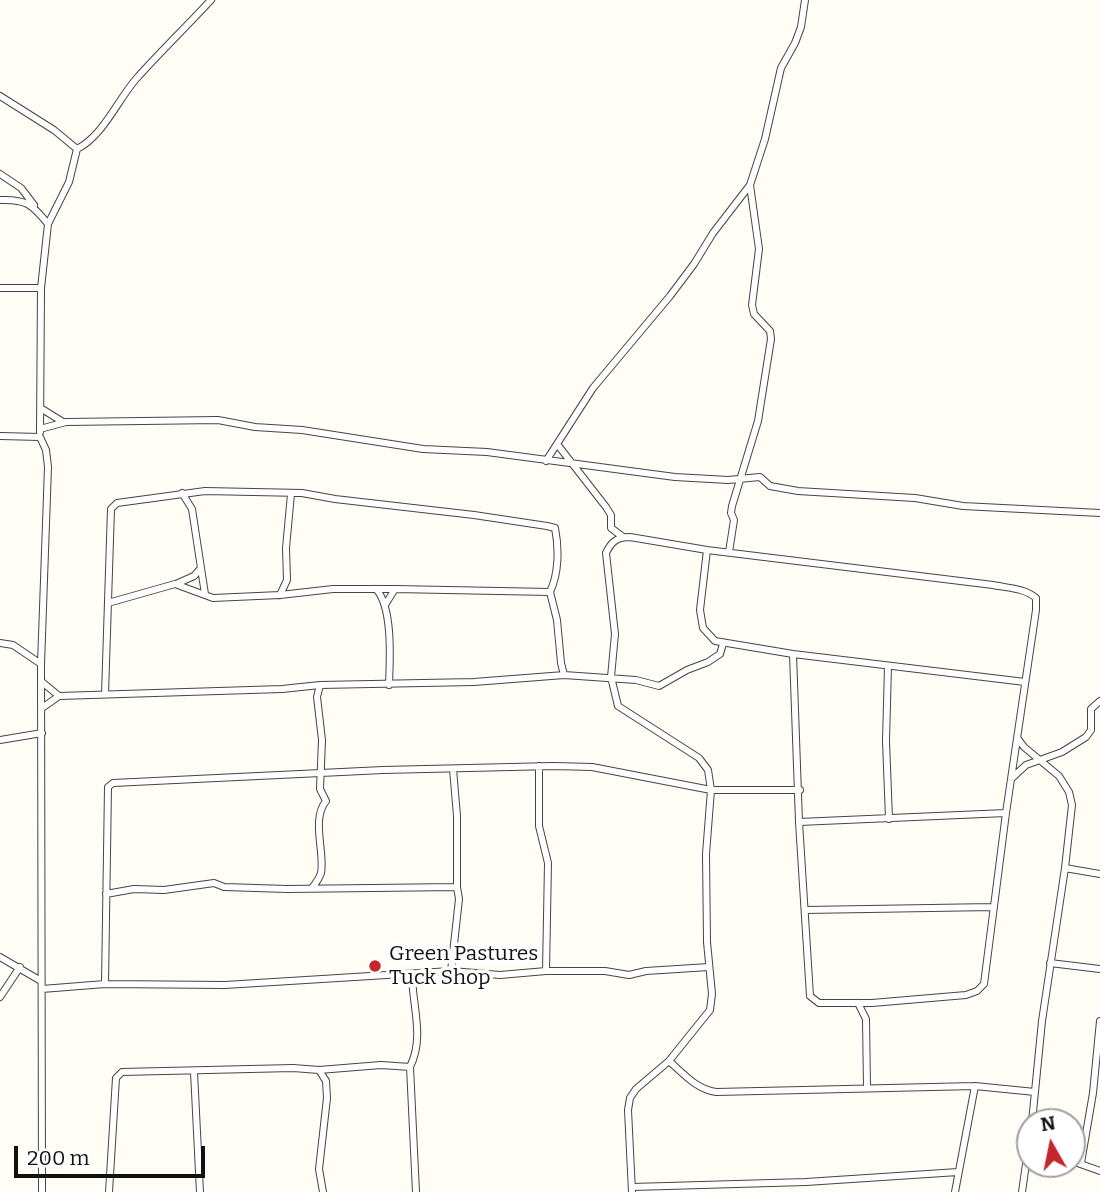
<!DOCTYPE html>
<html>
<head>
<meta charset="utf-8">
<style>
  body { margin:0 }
  #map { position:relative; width:1100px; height:1192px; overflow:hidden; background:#fffdf5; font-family:Bitter,serif }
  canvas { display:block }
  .north { position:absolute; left:1016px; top:1108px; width:70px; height:70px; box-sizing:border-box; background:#fff; border:2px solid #a0a0a0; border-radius:50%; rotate:351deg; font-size:19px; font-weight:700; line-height:28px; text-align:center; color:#111 }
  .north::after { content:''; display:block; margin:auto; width:24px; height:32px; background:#c4262e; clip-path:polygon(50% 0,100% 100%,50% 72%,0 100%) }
  .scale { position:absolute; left:14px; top:1146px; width:191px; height:32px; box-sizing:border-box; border:4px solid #111; border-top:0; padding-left:9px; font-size:21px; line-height:24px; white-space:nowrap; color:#111; -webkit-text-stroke:5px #fff; paint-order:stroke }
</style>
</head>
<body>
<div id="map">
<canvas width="1100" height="1192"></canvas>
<div class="north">N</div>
<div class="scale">200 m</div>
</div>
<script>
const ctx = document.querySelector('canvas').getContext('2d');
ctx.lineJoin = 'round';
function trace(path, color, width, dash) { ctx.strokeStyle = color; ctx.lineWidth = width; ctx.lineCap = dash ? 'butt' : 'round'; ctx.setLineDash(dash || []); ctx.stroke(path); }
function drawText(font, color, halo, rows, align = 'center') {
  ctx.font = font + ' Bitter,serif'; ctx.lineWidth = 7; ctx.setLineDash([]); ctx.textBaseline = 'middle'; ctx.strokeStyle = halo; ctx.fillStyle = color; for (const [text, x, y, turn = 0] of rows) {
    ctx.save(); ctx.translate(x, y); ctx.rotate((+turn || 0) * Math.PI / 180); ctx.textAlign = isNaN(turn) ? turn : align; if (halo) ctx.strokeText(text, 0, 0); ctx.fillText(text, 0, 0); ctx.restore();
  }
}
const minor = new Path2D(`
  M0 96 54 130 77 149
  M0 174 21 188 34 205
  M0 200C26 199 32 204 48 224
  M0 288H41
  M42 409 63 422
  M40 429 66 422 218 420 255 427 302 430 423 449 487 452 675 477 728 480 760 477 770 486 798 491 915 498 963 506 1100 513
  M40 432 41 288 48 224 69 182 77 149C103 136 117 101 136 79 160 52 186 27 211 0
  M0 436 40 437 46 450 48 467 41 664 42 1192
  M557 444 606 507 611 515V528L623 537
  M546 461 593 388 670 296 694 264 713 233 750 185 765 139 781 68 795 43 801 27 805 0
  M707 550 700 610 703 628 715 641 793 654 1025 682
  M729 552 734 520 731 513 732 506 758 421 771 339 770 331 754 314 752 305 759 249 750 185
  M201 568 205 594
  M176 584 194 576 201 568 192 509 182 493
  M376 589C393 607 390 660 389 685
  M395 589 550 592 557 620 561 663 564 675
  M280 595 287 580 286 548 291 494
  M108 603 175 584 213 598 280 595 333 589H395L385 605
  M0 643 13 645 41 664
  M888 666 886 741 889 819
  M42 682 59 696
  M105 694 111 509 117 503 205 491 302 493 335 499 474 515 547 526 555 528C559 548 559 573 550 592
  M42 708 59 696 282 689 320 685 474 682 564 675 636 680 659 686 687 670 708 662 720 654 723 644
  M1018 739 1024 747 1059 776 1069 792 1072 805 1065 868 1042 1021 1032 1122
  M0 740 42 733
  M539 766V826L548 863 546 971
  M1012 778 1026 765 1062 752 1086 737 1091 730V709L1100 701
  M799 822 1006 813
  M1065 868 1100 874
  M312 888C316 883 319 879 321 873 325 853 311 819 326 801L320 789 322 740 317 697 320 685
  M106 894 134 889 164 890 214 883 224 887 287 889 457 887
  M805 910 993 907
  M0 957 41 981
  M1050 963 1100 969
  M451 971 459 899 457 887V816L453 769
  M412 974C412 1005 425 1037 410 1067L416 1192
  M105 984 108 787 113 783 383 770 554 766 592 767 711 790H800
  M42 989 105 984 225 985 451 971 500 975 546 971H605L629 975 646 971 709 967
  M0 997 20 967
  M858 1003 866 1019 867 1088
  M669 1061C684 1074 696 1089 716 1092L975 1086 1035 1092
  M319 1070 326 1081 327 1098 319 1169 323 1192
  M194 1072 200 1192
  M1072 1161 1100 1171
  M1081 1163 1093 1093 1100 1021
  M632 1187 806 1182 958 1172
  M109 1192 116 1078 122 1072 293 1068 319 1070 381 1065 410 1067
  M632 1192 628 1110 630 1098 636 1089 669 1061 710 1010 712 994 707 942 706 854 711 790 708 770 699 758 618 706 611 677 615 634 606 553C611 542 617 537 630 537L707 550 993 585C1007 588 1025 588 1036 598V610L1006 813 984 984 977 991 966 995 872 1003H819L810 996 799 822 793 654
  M955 1192 975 1086
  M1022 1192 1030 1136`);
const markers = [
  [375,966,7,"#c4262e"]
];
const poiNames = [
  ["Green Pastures",389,954],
  ["Tuck Shop",389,978]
];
trace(minor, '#444', 8);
trace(minor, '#fff', 6);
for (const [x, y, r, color] of markers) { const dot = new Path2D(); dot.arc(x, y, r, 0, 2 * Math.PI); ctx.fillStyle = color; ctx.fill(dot); trace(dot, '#fff', 2.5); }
drawText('21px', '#111', '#fff', poiNames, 'left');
</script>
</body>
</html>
